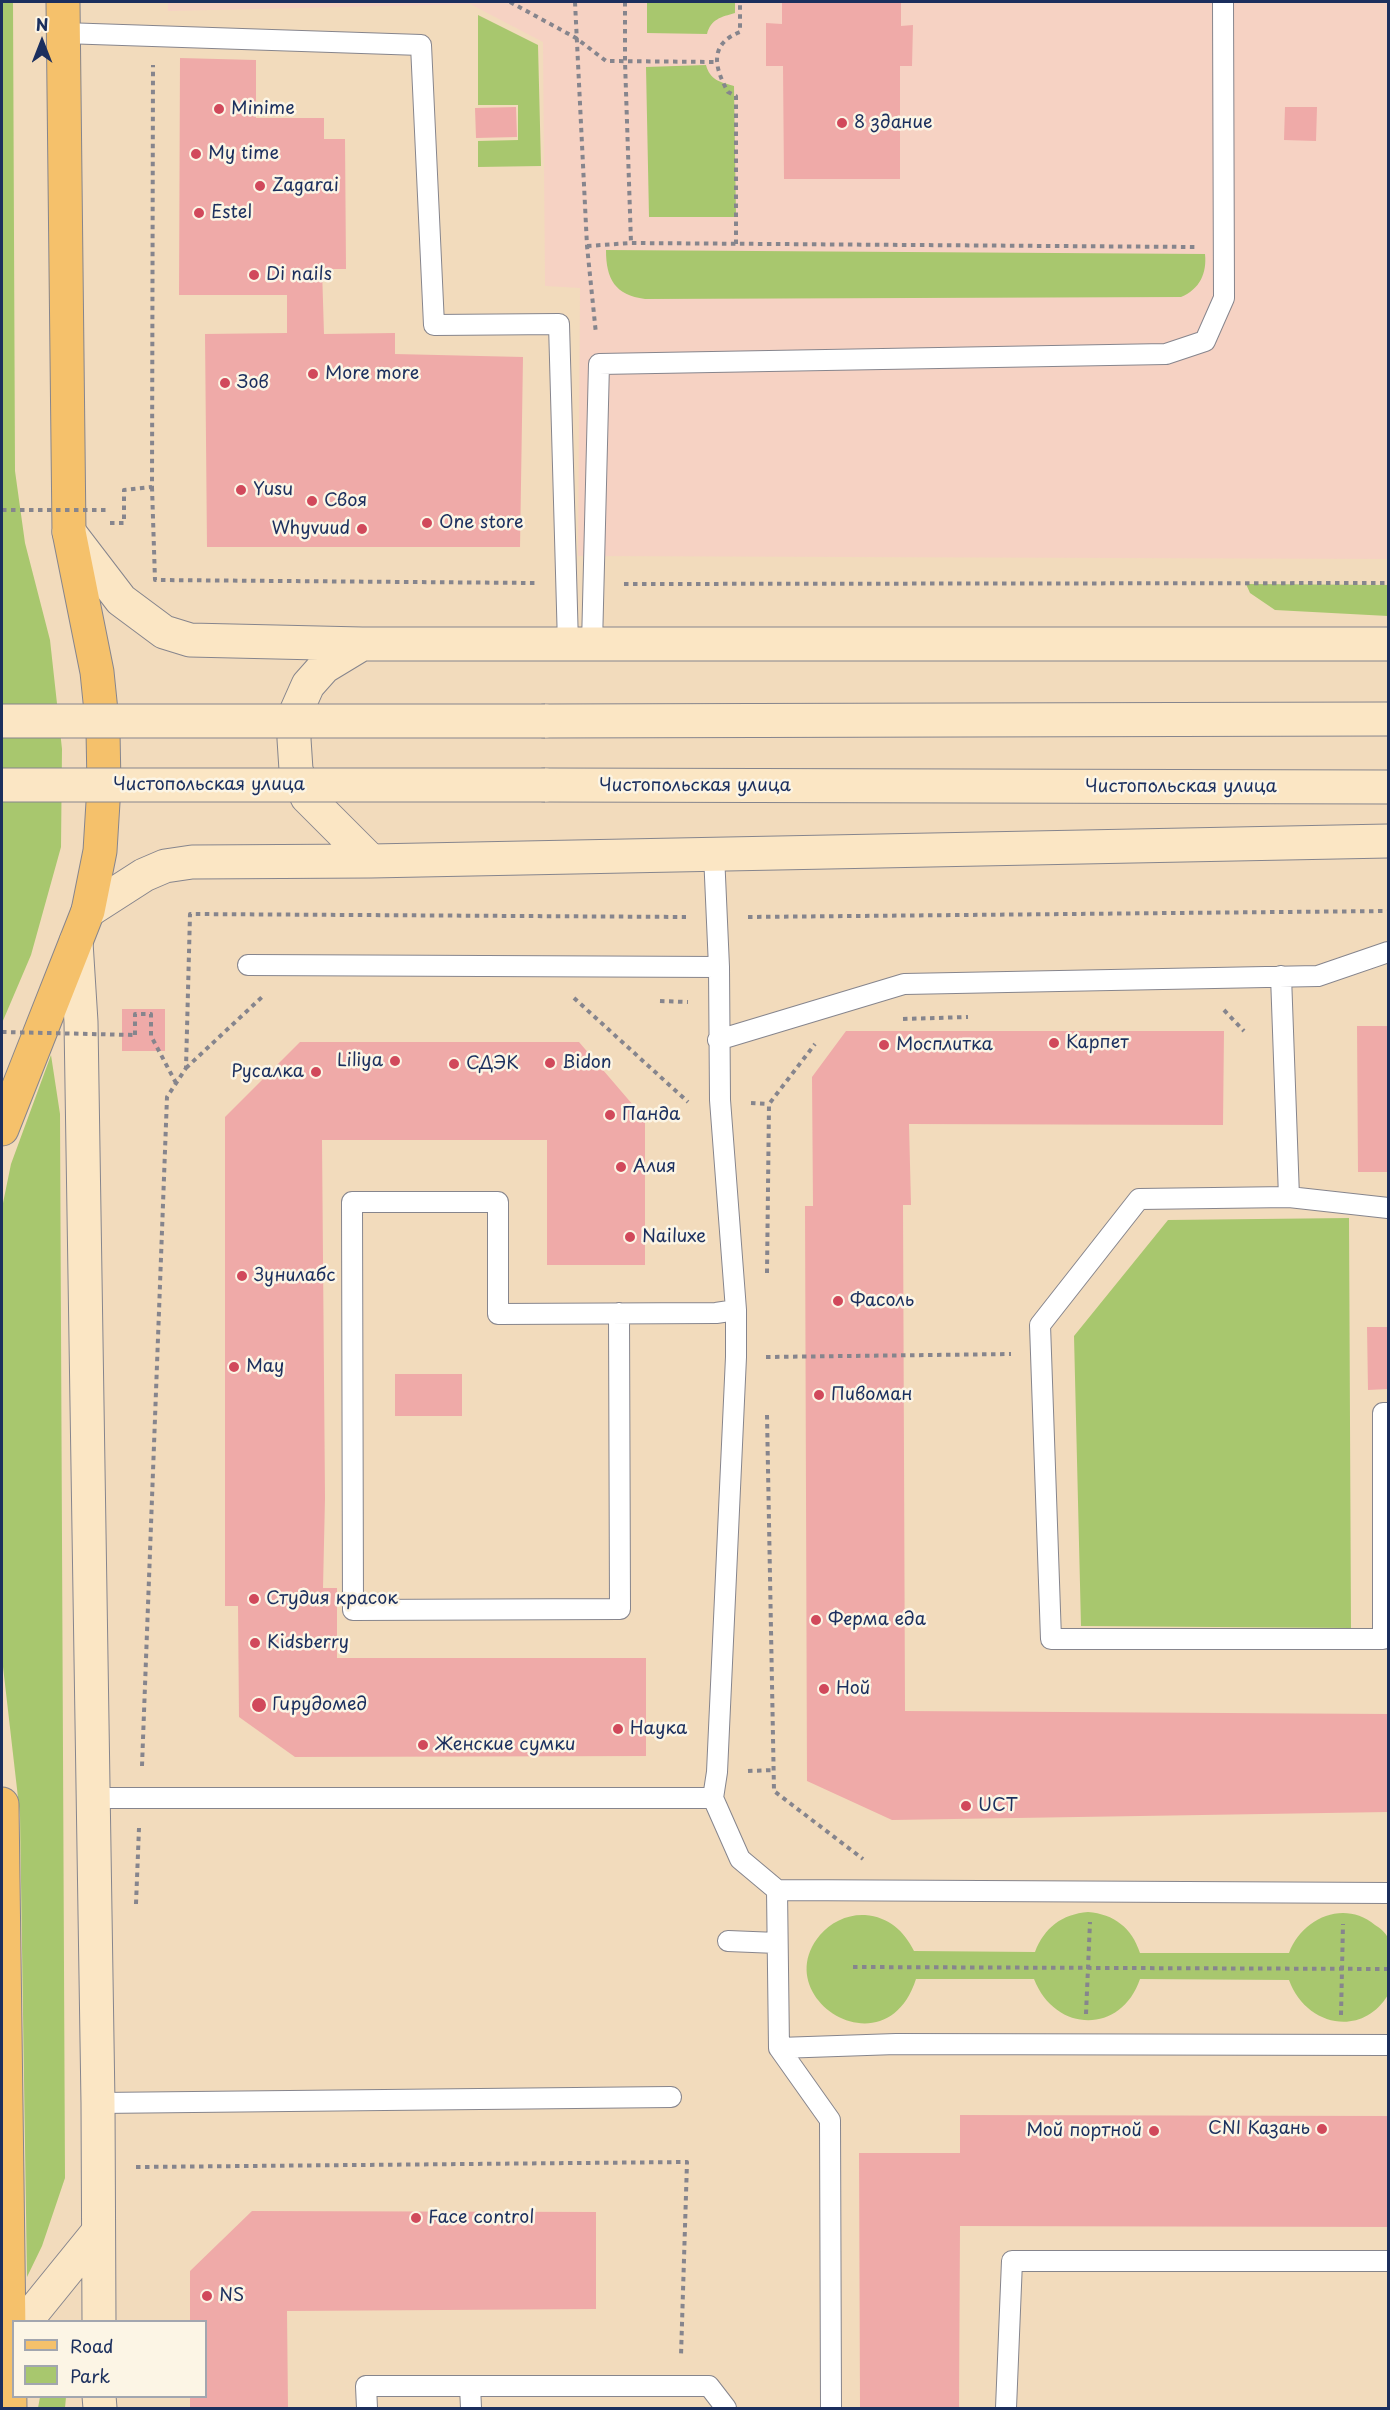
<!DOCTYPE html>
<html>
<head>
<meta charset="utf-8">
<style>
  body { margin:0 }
  #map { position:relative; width:1390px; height:2410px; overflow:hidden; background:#f2dbbc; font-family:"Playpen Sans",sans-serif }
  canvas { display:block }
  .frame { position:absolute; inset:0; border:3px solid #1b2f5e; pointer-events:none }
  .legend { position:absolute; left:12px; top:2320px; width:195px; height:78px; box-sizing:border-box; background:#fcf5e5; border:2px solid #a2a6af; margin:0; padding:8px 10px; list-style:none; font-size:18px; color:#1b2f5e }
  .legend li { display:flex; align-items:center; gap:12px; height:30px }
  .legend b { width:30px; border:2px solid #a2a6af }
  .north { position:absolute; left:12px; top:12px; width:60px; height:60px; -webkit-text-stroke:4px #fcf5e5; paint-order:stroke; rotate:0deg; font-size:16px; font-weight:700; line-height:24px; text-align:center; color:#1b2f5e }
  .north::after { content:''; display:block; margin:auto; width:21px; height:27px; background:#1b2f5e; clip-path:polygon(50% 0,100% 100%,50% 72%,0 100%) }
</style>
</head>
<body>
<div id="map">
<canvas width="1390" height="2410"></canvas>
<div class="frame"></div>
<ul class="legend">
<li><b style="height:8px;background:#f5c16b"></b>Road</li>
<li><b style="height:16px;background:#a8c76e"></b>Park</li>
</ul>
<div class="north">N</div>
</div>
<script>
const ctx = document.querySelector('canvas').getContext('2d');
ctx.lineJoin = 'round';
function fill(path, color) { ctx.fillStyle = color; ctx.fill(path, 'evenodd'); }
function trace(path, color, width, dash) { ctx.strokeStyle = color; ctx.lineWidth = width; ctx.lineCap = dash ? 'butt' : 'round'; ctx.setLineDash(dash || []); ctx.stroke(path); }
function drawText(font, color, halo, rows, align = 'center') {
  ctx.font = font + ' "Playpen Sans",sans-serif'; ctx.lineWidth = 5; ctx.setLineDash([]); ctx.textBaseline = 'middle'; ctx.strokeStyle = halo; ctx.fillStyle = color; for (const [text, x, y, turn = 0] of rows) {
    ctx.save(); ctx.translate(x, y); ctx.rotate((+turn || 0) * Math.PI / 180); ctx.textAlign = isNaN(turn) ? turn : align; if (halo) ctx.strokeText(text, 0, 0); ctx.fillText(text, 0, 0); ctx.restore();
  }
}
const built = new Path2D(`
  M168 2H1388V559L578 556 580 288 545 286 543 42 470 4 168 11Z`);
const green = new Path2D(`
  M2 2H13L15 471 25 543 50 640 62 749 61 847 31 955 2 1023Z
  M647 2H735V13C721 17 711 19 707 34L647 33Z
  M478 15 538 45 541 166 478 167V141L518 140V105H478Z
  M706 65C710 80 720 82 734 86L736 217H649L646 67Z
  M606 250 1205 254C1207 273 1200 289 1181 297L645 299C615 295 606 279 606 250Z
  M1246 584 1388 585V616L1275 610 1250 593Z
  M51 1055 60 1114 65 2178 42 2246 27 2277 20 1815 2 1658V1208L11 1164Z
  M1349 1218 1351 1628 1081 1626 1074 1336 1168 1220Z
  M1088 1912C1114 1914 1132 1928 1140 1953H1289C1302 1919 1343 1899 1375 1925 1380 1928 1386 1933 1388 1938 1390 1947 1389 1983 1388 1995 1361 2039 1305 2025 1289 1980L1140 1979C1121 2035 1055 2033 1034 1979H916C886 2073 767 1998 820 1935 831 1922 848 1914 865 1915 889 1917 904 1931 914 1951L1035 1952C1044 1928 1062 1914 1088 1912Z
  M40 2397H66L65 2408H38Z`);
const building = new Path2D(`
  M782 2H901V26L913 25 912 66H900V179H784L783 66H766V23L782 24Z
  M180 58 256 60V118H324V139H345L346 269H322L324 334 395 333V354L523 357 520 547H207L205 334 287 333V295H179Z
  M516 107 517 137 476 138 475 108Z
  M1285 107H1317L1316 141 1284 140Z
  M122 1009H165V1051H122Z
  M1357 1026H1388V1172H1358Z
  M846 1031H1224L1223 1125 909 1124 911 1205H903L905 1711 1388 1714V1812L892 1820 807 1781 805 1206H813L812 1077Z
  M300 1042H579L645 1119V1265H547V1140H322L325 1498 323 1588H337V1658H646V1756L295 1757 239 1717 238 1606H225V1117Z
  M1367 1327H1388V1389L1368 1390Z
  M395 1374H462V1416H395Z
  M960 2115 1388 2116V2227L960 2226 959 2408H860L859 2153H960Z
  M252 2211 596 2212V2309L287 2311 288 2408H190V2396H206V2322H190V2271Z`);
const path = new Path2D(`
  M510 2 576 38 606 61 716 62
  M575 2 587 246 596 334
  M625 2V61L631 243
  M736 244V96L728 92C714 67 709 44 740 32V2
  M587 246 631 243 1195 247
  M152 487 155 580 536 583
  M110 523H124V490L152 487 153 65
  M624 584 1388 583
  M748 917 1388 911
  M574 998 688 1102
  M660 1001 688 1002
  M1224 1010 1244 1031
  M903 1019 968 1017
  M135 1035V1014H151V1036L176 1083
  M186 1068 262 997
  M751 1103 769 1104
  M767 1273 769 1104 815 1044
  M766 1357 1011 1354
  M767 1415 774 1791 863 1859
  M142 1766 167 1097 186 1068 190 914 686 917
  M748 1771 774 1770
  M136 1904 139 1828
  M853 1967 1388 1969
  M1086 2014 1090 1922
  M1341 2015 1343 1924
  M136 2167 687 2162 681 2356`);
const lane = new Path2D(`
  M63 33 421 45 434 325 559 324 568 644
  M592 644 599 364 1166 354 1205 341 1224 298 1223 2
  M714 854 719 967 720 1100 736 1310V1357L717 1772 713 1798 740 1859 777 1890 779 2048 830 2120 831 2408
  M248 965 719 967
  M1281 976 1289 1197
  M718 1040 904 984 1318 976 1388 952
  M1388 1208 1289 1197 1139 1199 1040 1325 1051 1639H1383V1413H1388
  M619 1313 620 1609 353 1610 352 1202H498V1314L716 1313 736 1310
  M94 1798H713
  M777 1890 1388 1893
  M728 1941 777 1943
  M779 2048 896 2044 1388 2045
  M98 2103 671 2097
  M470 2386 471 2408
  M367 2408 366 2386H709L726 2408
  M1006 2408 1012 2261H1388`);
const secondary = new Path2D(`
  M69 532 121 600 164 632 190 640 362 644H1388
  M362 644 324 667 308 685 296 712 294 739 296 770 307 797 371 861
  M545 721 1388 719
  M545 785 1388 787
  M88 911 144 875 165 866 192 862 371 861 1388 841
  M76 942 81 1022 98 2103 99 2322
  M25 2322 98 2232
  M99 2396 100 2408`);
const primary = new Path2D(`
  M2 1129 88 911 100 851 104 786 103 731 97 672 69 532 63 2
  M2 1804 10 2408`);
const pathBridge = new Path2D(`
  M2 510H108
  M2 1032 135 1035`);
const secondaryBridge = new Path2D(`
  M2 721H545
  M2 785H545`);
const markers = [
  [219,109,6,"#d1495b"],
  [842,123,6,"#d1495b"],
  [196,154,6,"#d1495b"],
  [260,186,6,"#d1495b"],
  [199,213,6,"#d1495b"],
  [254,275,6,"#d1495b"],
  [313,374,6,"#d1495b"],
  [225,383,6,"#d1495b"],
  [241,490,6,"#d1495b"],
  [312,501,6,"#d1495b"],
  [427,523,6,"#d1495b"],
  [362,529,6,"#d1495b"],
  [1054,1043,6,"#d1495b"],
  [884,1045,6,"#d1495b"],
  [395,1061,6,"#d1495b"],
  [550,1063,6,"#d1495b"],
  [454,1064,6,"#d1495b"],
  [316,1072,6,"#d1495b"],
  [610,1115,6,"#d1495b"],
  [621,1167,6,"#d1495b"],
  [630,1237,6,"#d1495b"],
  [242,1276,6,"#d1495b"],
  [838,1301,6,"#d1495b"],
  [234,1367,6,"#d1495b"],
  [819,1395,6,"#d1495b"],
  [254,1599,6,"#d1495b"],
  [816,1620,6,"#d1495b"],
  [255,1643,6,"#d1495b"],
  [824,1689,6,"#d1495b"],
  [259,1705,8,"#d1495b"],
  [618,1729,6,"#d1495b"],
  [423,1745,6,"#d1495b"],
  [966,1806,6,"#d1495b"],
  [1322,2129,6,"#d1495b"],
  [1154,2131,6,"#d1495b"],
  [416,2218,6,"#d1495b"],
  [207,2296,6,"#d1495b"]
];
const poiNames = [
  ["Minime",231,109],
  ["8 здание",854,123],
  ["My time",208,154],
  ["Zagarai",272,186],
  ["Estel",211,213],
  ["Di nails",266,275],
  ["More more",325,374],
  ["Зов",237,383],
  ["Yusu",253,490],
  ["Своя",324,501],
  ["One store",439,523],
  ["Whyvuud",350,529,"right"],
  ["Карпет",1066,1043],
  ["Мосплитка",896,1045],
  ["Liliya",383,1061,"right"],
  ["Bidon",562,1063],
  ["СДЭК",466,1064],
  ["Русалка",304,1072,"right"],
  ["Панда",622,1115],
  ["Алия",633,1167],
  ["Nailuxe",642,1237],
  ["Зунилабс",254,1276],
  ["Фасоль",850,1301],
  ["May",246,1367],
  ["Пивоман",831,1395],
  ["Студия красок",266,1599],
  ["Ферма еда",828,1620],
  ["Kidsberry",267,1643],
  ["Ной",836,1689],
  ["Гирудомед",272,1705],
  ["Наука",630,1729],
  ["Женские сумки",435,1745],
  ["UCT",978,1806],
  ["CNI Казань",1310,2129,"right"],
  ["Мой портной",1142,2131,"right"],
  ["Face control",428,2218],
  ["NS",219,2296]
];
const streetNames = [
  ["Чистопольская улица",209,785],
  ["Чистопольская улица",695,786],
  ["Чистопольская улица",1181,787]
];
fill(built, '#f6d2c3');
fill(green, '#a8c76e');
fill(building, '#efaaa8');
trace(lane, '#86858d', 22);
trace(secondary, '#86858d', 35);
trace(primary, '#86858d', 35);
trace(path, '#86858d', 4, [4.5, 4.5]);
trace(lane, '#fff', 20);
trace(secondary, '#fbe6c4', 33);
trace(primary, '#f5c16b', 33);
trace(secondaryBridge, '#86858d', 35, []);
trace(pathBridge, '#86858d', 4, [4.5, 4.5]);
trace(secondaryBridge, '#fbe6c4', 33);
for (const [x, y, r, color] of markers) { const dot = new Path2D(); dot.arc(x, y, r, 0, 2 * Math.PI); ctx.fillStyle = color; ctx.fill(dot); trace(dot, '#fcf5e5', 2); }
drawText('18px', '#1b2f5e', '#fcf5e5', poiNames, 'left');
drawText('18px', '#1b2f5e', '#fcf5e5', streetNames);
</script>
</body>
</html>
